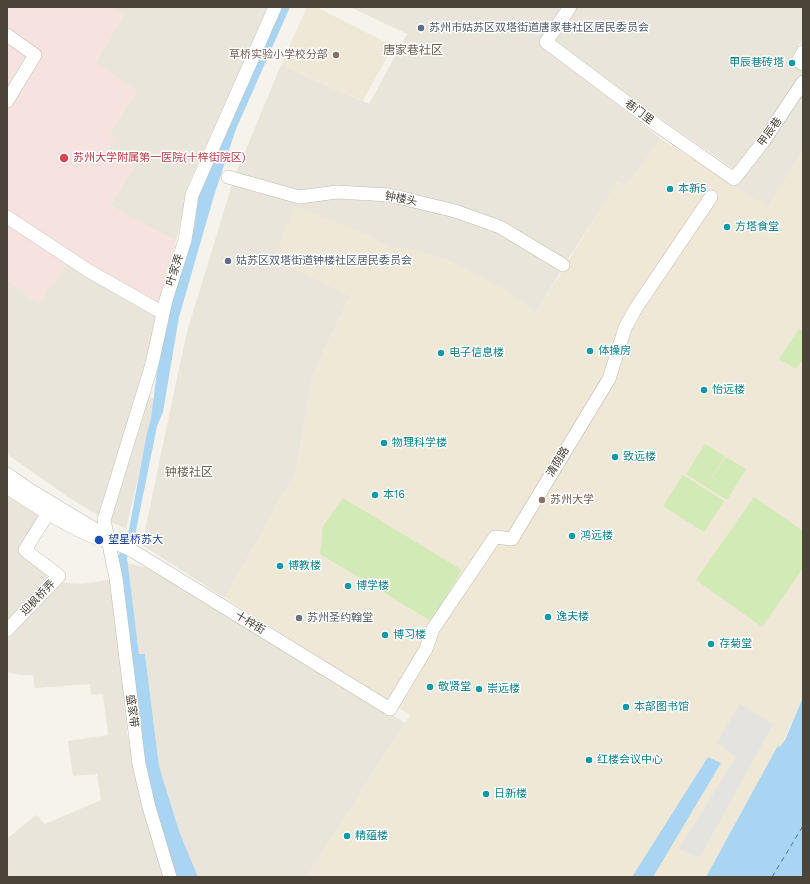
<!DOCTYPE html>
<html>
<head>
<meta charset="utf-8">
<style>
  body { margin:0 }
  #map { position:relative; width:810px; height:884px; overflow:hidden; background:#f6f3ec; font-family:"Work Sans",sans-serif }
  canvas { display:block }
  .frame { position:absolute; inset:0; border:8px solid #4b4439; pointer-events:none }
</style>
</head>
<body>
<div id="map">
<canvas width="810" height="884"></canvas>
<div class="frame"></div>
</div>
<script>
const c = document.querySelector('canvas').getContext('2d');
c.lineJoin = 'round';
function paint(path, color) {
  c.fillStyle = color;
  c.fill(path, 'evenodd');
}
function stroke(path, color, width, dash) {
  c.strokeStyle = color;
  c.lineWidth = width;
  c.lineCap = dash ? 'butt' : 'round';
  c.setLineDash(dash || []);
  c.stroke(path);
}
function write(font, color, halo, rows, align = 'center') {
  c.font = font + ' "Work Sans","Noto Sans SC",sans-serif';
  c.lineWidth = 3;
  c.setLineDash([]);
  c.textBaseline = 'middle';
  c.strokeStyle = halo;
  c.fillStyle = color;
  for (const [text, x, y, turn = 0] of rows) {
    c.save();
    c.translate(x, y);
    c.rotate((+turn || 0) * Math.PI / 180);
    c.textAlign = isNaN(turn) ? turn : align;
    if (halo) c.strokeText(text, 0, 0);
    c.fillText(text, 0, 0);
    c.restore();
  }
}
const residential = new Path2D(`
  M112,7H269L189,183L176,241L110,206L134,166L109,149V133L95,63L123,16Z
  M350,7H803V39L792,56L803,62V151L767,208L734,186L741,174L628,96L564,62L661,139L626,187L618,182L566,262L536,313L509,293L448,261L411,249L391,248L365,234L274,258L350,296L313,374L296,472L225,598L142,545L174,392L187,332L234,178L281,65L369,104L407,34Z
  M71,258L159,310L139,392L156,400L126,529L99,516L65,495L7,454V280L38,304Z
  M7,496L44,519L27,547L54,564L46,584L7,630Z
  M127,563L172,574L405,723L307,877H198L179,831L159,766L145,654H139Z
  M114,579L117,597L127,733L170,877H7V839L36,815L45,824L101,800L97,774L73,776L68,741L108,735L103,694L91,695L90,684L35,688L33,675H20L7,672V639L56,582L82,584Z`);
const education = new Path2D(`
  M307,7H316L393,46L363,101L281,65Z
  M661,139L767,207L803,151V697L784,739L785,740L780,747L778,746L776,749L706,877H307L410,715L225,598L296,472L313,374L350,296L274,258L295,206L365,234L391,248L411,249L448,261L509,293L536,313L617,182L626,187Z`);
const medical = new Path2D(`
  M7,7H112L123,16L96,63L138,91L110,133L117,138L109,149L134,166L110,206L176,241L159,310L71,258L38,304L7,280Z`);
const green = new Path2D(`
  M799,329L803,331V359L796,369L779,359Z
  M705,444L725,456L706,487L686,474Z
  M726,457L746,469L727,500L706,487Z
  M683,475L724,501L704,532L663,506Z
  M754,497L803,531V568L762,627L696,580Z
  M343,498L462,570L431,621L320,554L323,526Z`);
const parking = new Path2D(`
  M740,704L773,724L701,855L697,857L679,849L736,757L717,742Z`);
const water = new Path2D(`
  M277,7H290L236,129L213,199L179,317L163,412L157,426L135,535L127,558L139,654H145L159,766L179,831L198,877H171L147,781L115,562L127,540L147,433L151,419L162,332L195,224L198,195Z
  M803,697V877H706L776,749L778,746L780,747L785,740Z
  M708,757L721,763L653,877H632Z`);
const ferry = new Path2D(`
  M772,877L803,826`);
const minor = new Path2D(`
  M570,7L546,42L658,126L734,179L763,142L803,82
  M7,35L35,55L7,101
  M803,52L798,61L803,64
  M228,177L299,197L337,192L389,195L455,211L500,227L563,265
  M7,217L89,271L163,313
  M7,474L30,490L103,534
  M7,487C32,504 59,521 87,534C102,541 119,543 133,551L390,709L426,649L433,629L495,537L512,539L609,379L625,328L636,308L711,197
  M7,630L59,576L25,550L48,513
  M170,877L149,807L139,764L116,578L104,520L152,364L166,300L185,240L192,195L275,7`);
const markers = [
  [421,28,4,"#5c6f8a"],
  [336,55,4,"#8d6e63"],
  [792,63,4,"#0f9aa8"],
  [64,158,5,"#e0444e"],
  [670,189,4,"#0f9aa8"],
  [727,227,4,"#0f9aa8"],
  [228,261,4,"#5c6f8a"],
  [590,351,4,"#0f9aa8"],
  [441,353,4,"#0f9aa8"],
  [704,390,4,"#0f9aa8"],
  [384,443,4,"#0f9aa8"],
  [615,457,4,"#0f9aa8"],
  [375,495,4,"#0f9aa8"],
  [542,500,4,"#8d6e63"],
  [572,536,4,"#0f9aa8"],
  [99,540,5,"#1a4fb4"],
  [280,566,4,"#0f9aa8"],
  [348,586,4,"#0f9aa8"],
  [548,617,4,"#0f9aa8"],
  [299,618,4,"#6b7280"],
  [385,635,4,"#0f9aa8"],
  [711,644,4,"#0f9aa8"],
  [430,687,4,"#0f9aa8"],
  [479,689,4,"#0f9aa8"],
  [626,707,4,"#0f9aa8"],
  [589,760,4,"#0f9aa8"],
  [486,794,4,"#0f9aa8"],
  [347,836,4,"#0f9aa8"]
];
const serviceNames = [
  ["苏州市姑苏区双塔街道唐家巷社区居民委员会",429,28],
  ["姑苏区双塔街道钟楼社区居民委员会",236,261]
];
const educationNames = [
  ["草桥实验小学校分部",328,55],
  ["苏州大学",550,500,"left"]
];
const cultureNames = [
  ["甲辰巷砖塔",784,63,"right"],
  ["本新5",678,189],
  ["方塔食堂",735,227],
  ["体操房",598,351],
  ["电子信息楼",449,353],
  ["怡远楼",712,390],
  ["物理科学楼",392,443],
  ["致远楼",623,457],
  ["本16",383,495],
  ["鸿远楼",580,536],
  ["博教楼",288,566],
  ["博学楼",356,586],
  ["逸夫楼",556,617],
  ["博习楼",393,635],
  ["存菊堂",719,644],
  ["敬贤堂",438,687],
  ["崇远楼",487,689],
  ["本部图书馆",634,707],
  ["红楼会议中心",597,760],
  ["日新楼",494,794],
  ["精蕴楼",355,836]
];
const streetNames = [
  ["巷门里",639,112,37],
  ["甲辰巷",770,132,-54],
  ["钟楼头",401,199,11],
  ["叶家弄",175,270,-72],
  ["清荫路",558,462,-59],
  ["迎枫桥弄",38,598,-46],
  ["十梓街",250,623,31],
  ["盛家带",132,711,82]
];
const healthNames = [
  ["苏州大学附属第一医院(十梓街院区)",73,158]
];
const transitNames = [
  ["望星桥苏大",108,540]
];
const worshipNames = [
  ["苏州圣约翰堂",307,618]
];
const neighbourhoodNames = [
  ["唐家巷社区",413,50],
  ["钟楼社区",189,472]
];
paint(residential, '#eae5da');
paint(education, '#efe8d6');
paint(medical, '#f6e3e0');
paint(green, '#d2eab5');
paint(parking, '#e5e3e0');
paint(water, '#a9d4f2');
stroke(ferry, '#2e7ab2', 1, [5, 4]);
stroke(minor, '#c2bbae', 14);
stroke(minor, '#fff', 13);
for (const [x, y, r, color] of markers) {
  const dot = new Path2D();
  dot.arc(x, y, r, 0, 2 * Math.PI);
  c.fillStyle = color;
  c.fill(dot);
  stroke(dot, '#fff', 1.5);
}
write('11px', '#4e5e75', '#fff', serviceNames, 'left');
write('11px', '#785e54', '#fff', educationNames, 'right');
write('11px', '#0d838f', '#fff', cultureNames, 'left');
write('11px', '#4b4439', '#fff', streetNames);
write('11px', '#be3a42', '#fff', healthNames, 'left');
write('11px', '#164399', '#fff', transitNames, 'left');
write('11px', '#5b616d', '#fff', worshipNames, 'left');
write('12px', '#6e6250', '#fff', neighbourhoodNames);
</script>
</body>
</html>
